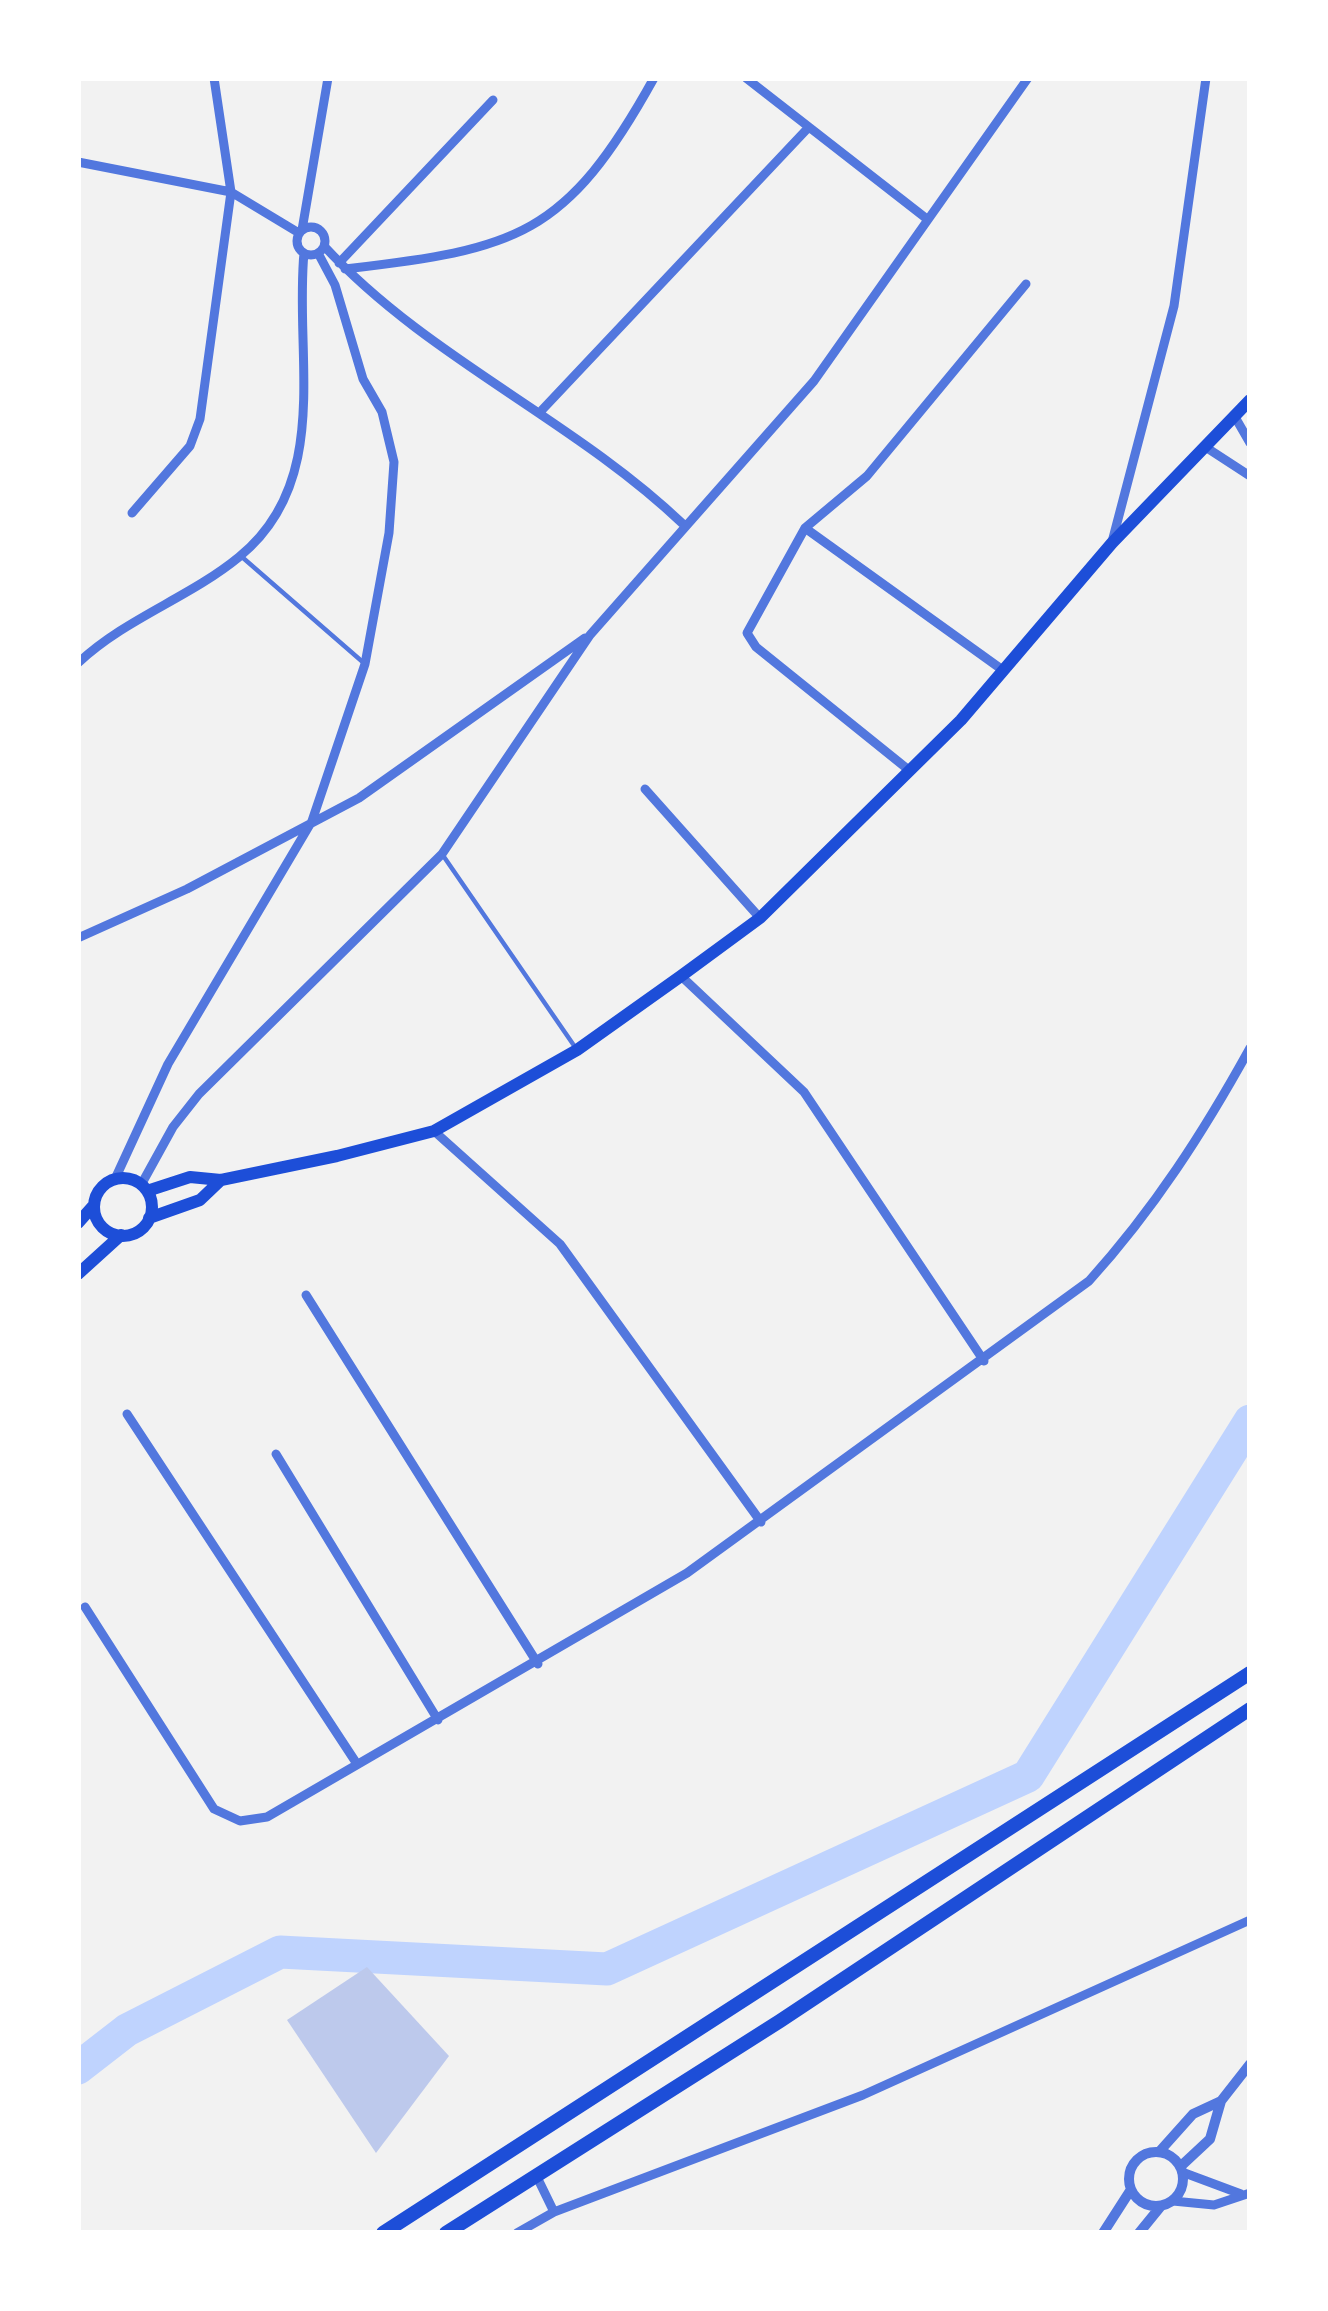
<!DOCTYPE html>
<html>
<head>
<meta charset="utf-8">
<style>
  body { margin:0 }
  #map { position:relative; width:1328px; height:2311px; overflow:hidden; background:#f2f2f2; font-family:"Nunito Sans",sans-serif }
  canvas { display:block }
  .frame { position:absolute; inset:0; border:81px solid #fff; pointer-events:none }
</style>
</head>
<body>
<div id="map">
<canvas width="1328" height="2311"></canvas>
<div class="frame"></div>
</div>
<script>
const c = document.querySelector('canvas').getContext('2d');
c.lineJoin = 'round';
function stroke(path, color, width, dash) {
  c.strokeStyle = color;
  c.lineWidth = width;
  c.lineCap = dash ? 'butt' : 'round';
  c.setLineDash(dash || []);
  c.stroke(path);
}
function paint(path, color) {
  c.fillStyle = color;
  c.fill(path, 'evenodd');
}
const river = new Path2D(`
  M78,2068L127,2030L280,1952L607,1969L1028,1776L1250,1421`);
const building = new Path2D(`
  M367,1967L449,2056L376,2153L287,2020Z`);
const service = new Path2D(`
  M242,557L365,664
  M442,854L575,1047`);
const minor = new Path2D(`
  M746,78L927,219
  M78,162L231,192L299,233
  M297 241a14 14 0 1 1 28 0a14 14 0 1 1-28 0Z
  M302,230L328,78
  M324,246C427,358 573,419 683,524
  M339,263L493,100
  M345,269C517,249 566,237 654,78
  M542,410L808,128
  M1235,417L1250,443
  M1207,448L1250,476
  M132,513L190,446L200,419L231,192L214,78
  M805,528L1004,671
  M1112,542L1174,306L1206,78
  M78,663C126,618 189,598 239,557C333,481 294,356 304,253
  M910,771L756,647L747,633L805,528L867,476L1026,284
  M645,789L760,918
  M78,938L187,889L359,798L585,638
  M681,976L804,1092L984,1361
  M434,1131L560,1244L761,1522
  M115,1179L168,1064L312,821L365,664L389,533L394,462L382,412L363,379L335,285L318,253
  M141,1185L173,1127L199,1094L442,854L590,635L814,381L1028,78
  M306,1295L538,1664
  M127,1414L357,1764
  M276,1454L438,1720
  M85,1607L214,1809L240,1821L267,1817L687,1573L1089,1281C1154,1209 1203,1133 1250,1048
  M1182,2172L1241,2194
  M536,2175L554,2212
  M1173,2201L1214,2205L1250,2193
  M517,2233L554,2212L863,2095L1250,1920`);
const tertiary = new Path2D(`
  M1129 2179a27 27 0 1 1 54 0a27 27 0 1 1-54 0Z
  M1159,2152L1193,2114L1221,2101
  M1180,2167L1210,2139L1221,2101L1250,2064
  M1103,2233L1130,2191
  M1139,2233L1161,2206`);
const secondary = new Path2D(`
  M94 1207a29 29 0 1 1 58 0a29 29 0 1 1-58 0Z
  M147,1191L190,1177L221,1180L337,1156L434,1131L577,1050L681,976L760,918L961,720L1112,543L1250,400
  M149,1218L200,1200L221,1180
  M78,1223L94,1205
  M78,1274L121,1235`);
const primary = new Path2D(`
  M383,2233L1250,1673
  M446,2233L780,2021L1250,1709`);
stroke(river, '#bfd3fe', 33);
paint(building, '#bdc9ec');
stroke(service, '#5277de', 4.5);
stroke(minor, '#5277de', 9);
stroke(tertiary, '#5277de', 10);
stroke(secondary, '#1d4ed8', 12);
stroke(primary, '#1d4ed8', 14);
</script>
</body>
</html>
